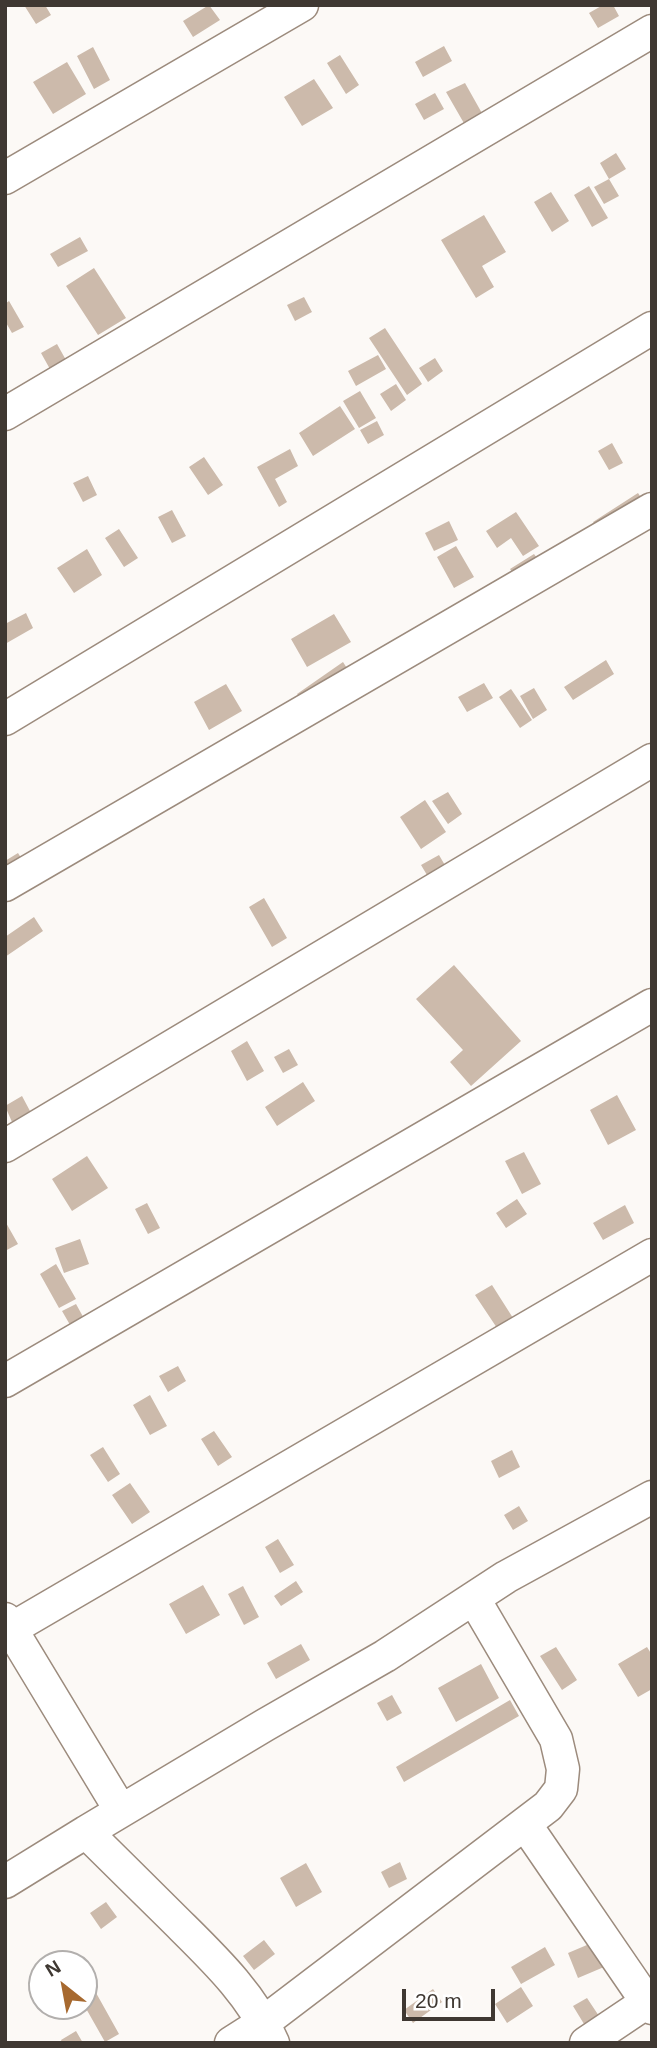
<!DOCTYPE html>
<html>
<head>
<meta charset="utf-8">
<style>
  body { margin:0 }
  #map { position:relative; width:657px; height:2048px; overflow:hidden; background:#fcf9f6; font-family:Arial,sans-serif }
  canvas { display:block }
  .frame { position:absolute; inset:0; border:7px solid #3f3832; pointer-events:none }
  .north { position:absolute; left:28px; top:1950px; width:70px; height:70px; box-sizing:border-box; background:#fff; border:2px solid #b2afad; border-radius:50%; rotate:329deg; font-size:19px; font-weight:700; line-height:28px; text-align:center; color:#3f3832 }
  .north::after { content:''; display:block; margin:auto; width:24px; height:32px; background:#a7692f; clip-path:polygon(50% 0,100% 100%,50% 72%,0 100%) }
  .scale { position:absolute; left:402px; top:1989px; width:93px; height:32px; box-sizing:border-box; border:4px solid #3f3832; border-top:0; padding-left:9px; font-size:21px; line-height:24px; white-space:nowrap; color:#3f3832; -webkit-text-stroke:5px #fff; paint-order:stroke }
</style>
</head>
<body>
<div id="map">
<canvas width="657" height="2048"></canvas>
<div class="frame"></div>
<div class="north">N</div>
<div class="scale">20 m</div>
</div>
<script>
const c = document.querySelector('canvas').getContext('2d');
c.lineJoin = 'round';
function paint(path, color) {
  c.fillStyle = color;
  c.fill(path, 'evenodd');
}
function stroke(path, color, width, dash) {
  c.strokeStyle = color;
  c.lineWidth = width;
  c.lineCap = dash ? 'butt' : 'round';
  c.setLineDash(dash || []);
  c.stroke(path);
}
const building = new Path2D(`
  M24,5H45L51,15L36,24Z
  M209,5L220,20L193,37L183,21Z
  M603,5H613L619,16L598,28L589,13Z
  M444,46L452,61L423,77L415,62Z
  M93,47L110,80L94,89L77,56Z
  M340,55L359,85L346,94L327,63Z
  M67,62L86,94L53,114L33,82Z
  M314,79L333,108L302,126L284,97Z
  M465,83L483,115L465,125L446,92Z
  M435,93L444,109L424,120L415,104Z
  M616,153L626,169L609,179L600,163Z
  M609,179L619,196L604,204L594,187Z
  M589,186L608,218L592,227L574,195Z
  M551,192L569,221L552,232L534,202Z
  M484,215L506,252L482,266L494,287L476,298L441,240Z
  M80,237L88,251L58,267L50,254Z
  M94,268L126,318L98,335L66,286Z
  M304,297L312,312L295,321L287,305Z
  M9,301L24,327L12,333L5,321V304Z
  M385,328L422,384L407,395L369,338Z
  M57,344L76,378L60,387L41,353Z
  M378,355L386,369L356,386L348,371Z
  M435,358L443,371L428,382L419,368Z
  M396,384L406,400L391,411L380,394Z
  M360,391L376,418L359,428L343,401Z
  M340,406L355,429L313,456L299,433Z
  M377,421L384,435L368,444L360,430Z
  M612,443L623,463L609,470L598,451Z
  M290,449L298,466L275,479L287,502L279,507L257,467Z
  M204,457L223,485L208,495L189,467Z
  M88,476L97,495L83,502L73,483Z
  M638,493L646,505L601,534L593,522Z
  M172,510L186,536L172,543L158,517Z
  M516,512L539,546L523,556L511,538L497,548L486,531Z
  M449,521L458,540L434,551L425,533Z
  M119,529L138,558L124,567L105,538Z
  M456,546L474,577L454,588L437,557Z
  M87,549L102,575L74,593L57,568Z
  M534,554L543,566L519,582L510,569Z
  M26,613L33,628L5,644V624Z
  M334,614L351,642L307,667L291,639Z
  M606,660L614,674L573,700L564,687Z
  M343,662L352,676L306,707L297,694Z
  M484,683L493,698L467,712L458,697Z
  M226,684L242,711L209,730L194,702Z
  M534,688L547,710L533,719L520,696Z
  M511,689L532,720L520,728L499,697Z
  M448,792L462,814L448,824L432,801Z
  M425,800L446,832L421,849L400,817Z
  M18,853L28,869L5,883V861Z
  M439,855L456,884L439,895L421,865Z
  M264,898L287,938L272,947L249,907Z
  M34,917L43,931L5,957V937Z
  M454,965L521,1041L471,1086L450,1062L463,1050L416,999Z
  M247,1041L264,1071L247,1081L231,1051Z
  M289,1049L298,1065L283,1073L274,1057Z
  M303,1082L315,1101L277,1126L265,1107Z
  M617,1095L636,1130L608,1145L590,1110Z
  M22,1096L30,1111L12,1122L5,1106Z
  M524,1152L541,1184L522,1194L505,1161Z
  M87,1156L108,1188L72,1211L52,1179Z
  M517,1199L527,1214L506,1228L496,1213Z
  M147,1203L160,1228L148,1234L135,1209Z
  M625,1205L634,1223L603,1240L593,1223Z
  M5,1221L18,1244L5,1251Z
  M80,1239L89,1264L64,1273L55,1248Z
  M56,1264L76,1299L59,1308L40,1274Z
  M492,1285L513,1318L497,1328L475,1295Z
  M76,1304L86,1322L73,1330L62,1311Z
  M178,1366L186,1381L168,1392L159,1376Z
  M150,1395L167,1426L150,1435L133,1405Z
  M214,1431L232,1457L218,1466L201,1439Z
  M103,1447L120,1474L108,1482L90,1455Z
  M512,1450L520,1467L499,1478L491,1461Z
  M130,1483L150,1512L132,1524L112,1495Z
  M519,1506L528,1521L513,1530L504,1515Z
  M278,1539L294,1565L280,1573L265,1547Z
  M296,1581L303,1592L281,1606L274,1596Z
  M203,1585L220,1615L186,1634L169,1604Z
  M243,1586L259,1617L244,1625L228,1594Z
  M301,1644L310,1660L276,1679L267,1663Z
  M556,1647L577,1680L562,1690L540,1656Z
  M647,1647L652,1655V1689L638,1697L618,1664Z
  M481,1664L499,1698L456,1722L438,1688Z
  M392,1695L402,1713L387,1721L377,1703Z
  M510,1700L519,1716L404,1782L396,1767Z
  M400,1862L407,1879L389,1888L381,1872Z
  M306,1863L322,1892L296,1907L280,1878Z
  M106,1902L117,1917L101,1929L90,1913Z
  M264,1940L275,1954L254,1970L243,1956Z
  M594,1942L604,1967L578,1978L568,1953Z
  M545,1947L555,1965L521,1984L511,1967Z
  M42,1985V2006L32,1991Z
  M521,1987L533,2006L507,2023L495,2004Z
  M433,1989L442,2002L413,2023L404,2010Z
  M95,1991L119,2034L105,2042L84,2005V1997Z
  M587,1998L599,2016L584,2024L573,2006Z
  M42,2006H62L48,2015Z
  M76,2031L83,2043H62L61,2040Z`);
const minor = new Path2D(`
  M5,178L302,5
  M5,414L652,31
  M5,719L652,328
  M5,885L652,509
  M5,1146L652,760
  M5,1381L652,1005
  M5,1619L121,1811
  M11,1629L652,1255
  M525,1824L647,2002
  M5,1882L86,1832
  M231,2043L264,2022L548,1806L561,1789L563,1769L556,1739L474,1599
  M273,2043C252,1993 209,1954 171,1916C143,1888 114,1860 86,1832L265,1725L385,1656L506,1577L652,1497
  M586,2043L647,2002L652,2008`);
paint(building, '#ccbaab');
stroke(minor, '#9c8b7d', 35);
stroke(minor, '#fff', 32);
</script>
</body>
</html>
